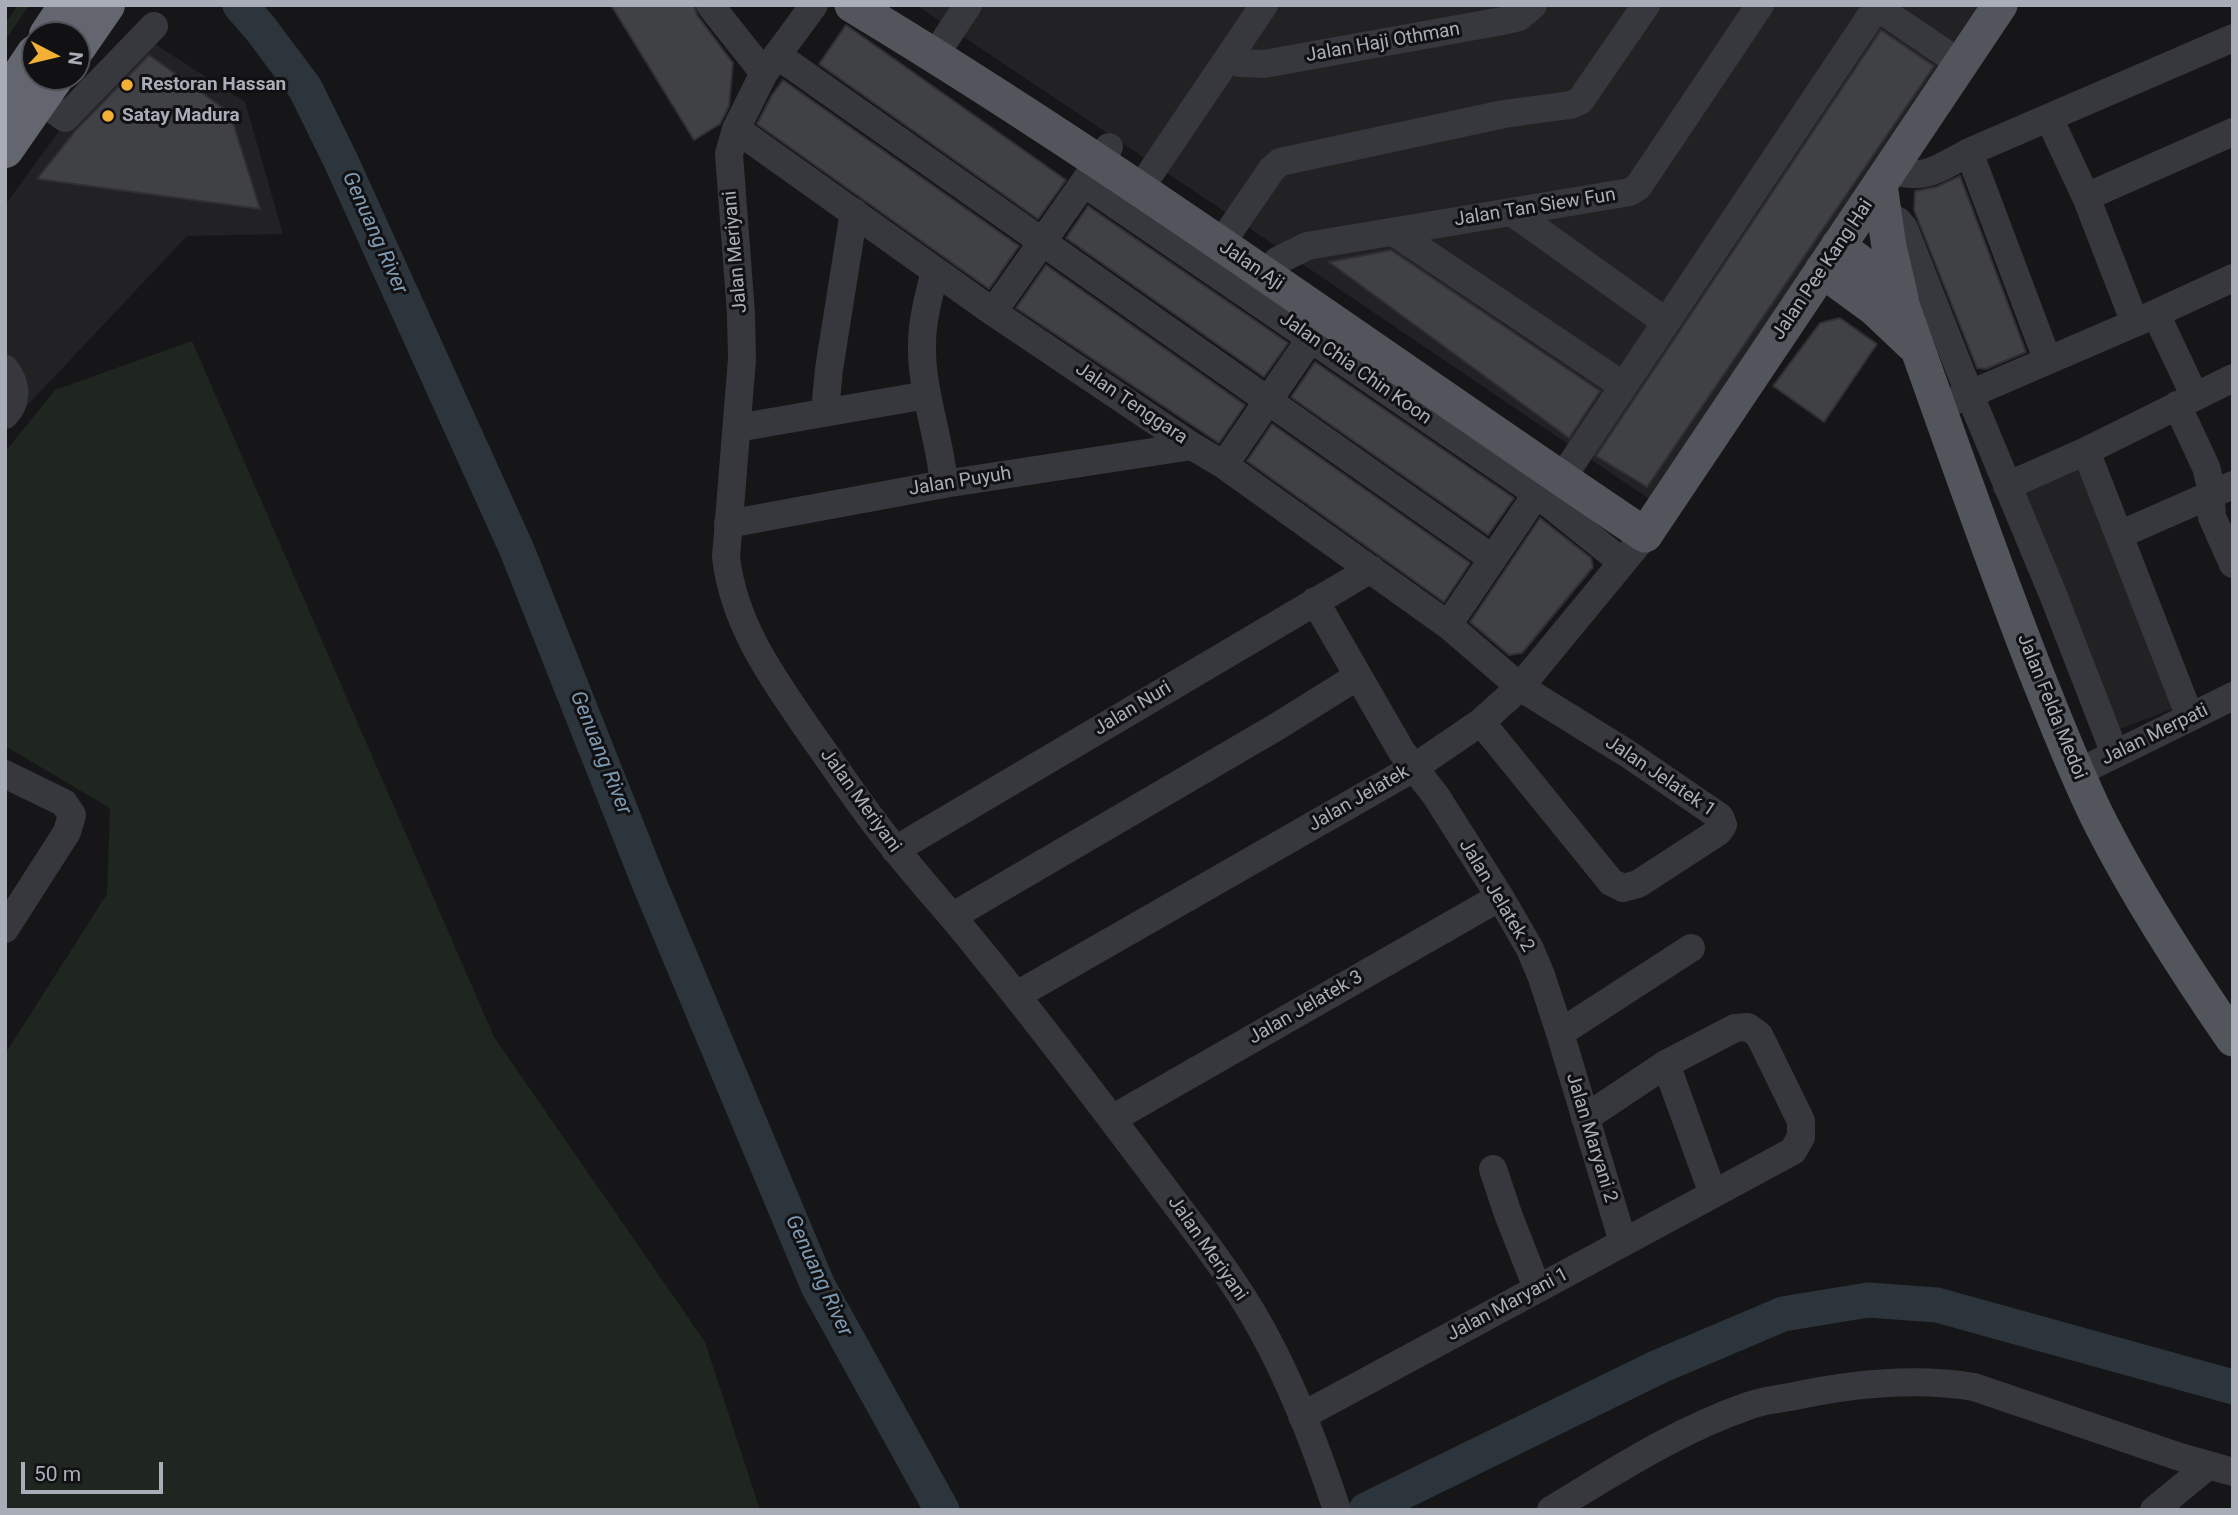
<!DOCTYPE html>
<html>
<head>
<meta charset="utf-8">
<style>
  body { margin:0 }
  #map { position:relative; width:2238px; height:1515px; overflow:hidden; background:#161618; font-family:Roboto,sans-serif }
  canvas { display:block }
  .frame { position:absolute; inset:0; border:7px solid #a8adb8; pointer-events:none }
  .north { position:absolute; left:21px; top:21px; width:70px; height:70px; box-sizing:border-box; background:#111113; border:2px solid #4d4f55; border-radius:50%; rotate:97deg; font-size:19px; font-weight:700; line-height:28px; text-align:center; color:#a8adb8 }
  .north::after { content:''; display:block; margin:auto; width:24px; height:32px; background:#f2b134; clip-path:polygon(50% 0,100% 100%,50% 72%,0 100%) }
  .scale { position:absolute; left:21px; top:1462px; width:142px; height:32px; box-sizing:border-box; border:4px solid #a8adb8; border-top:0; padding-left:9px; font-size:21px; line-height:24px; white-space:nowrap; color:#a8adb8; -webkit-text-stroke:5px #111113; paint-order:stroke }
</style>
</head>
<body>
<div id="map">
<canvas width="2238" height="1515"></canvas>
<div class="frame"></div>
<div class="north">N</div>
<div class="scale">50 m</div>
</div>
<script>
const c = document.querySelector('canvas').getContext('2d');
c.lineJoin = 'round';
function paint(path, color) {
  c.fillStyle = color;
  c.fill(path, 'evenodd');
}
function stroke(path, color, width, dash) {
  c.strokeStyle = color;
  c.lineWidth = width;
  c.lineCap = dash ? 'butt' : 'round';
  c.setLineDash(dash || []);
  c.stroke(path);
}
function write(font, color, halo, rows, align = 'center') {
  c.font = font + ' Roboto,sans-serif';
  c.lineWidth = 6;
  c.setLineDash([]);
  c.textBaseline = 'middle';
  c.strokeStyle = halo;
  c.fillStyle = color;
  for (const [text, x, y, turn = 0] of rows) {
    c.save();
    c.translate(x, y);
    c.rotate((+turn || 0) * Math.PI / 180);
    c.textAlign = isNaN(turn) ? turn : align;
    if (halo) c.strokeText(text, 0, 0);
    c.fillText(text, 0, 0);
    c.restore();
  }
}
const built = new Path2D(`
  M916,5H1984L1652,501L1258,234Z
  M133,30L245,102L283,234L187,236L5,429V205Z
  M2083,466L2175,708L2115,731L2023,489Z`);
const green = new Path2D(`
  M18,5H29L5,41V24Z
  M192,341L494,1037L705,1342L760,1510H5V1054L107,894L110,808L5,746V452L55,390Z`);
const river = new Path2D(`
  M240,5L260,28L305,88L340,159L517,550L650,885L818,1286L942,1510
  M1366,1510L1658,1367L1783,1314L1868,1300L1937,1305L2233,1387`);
const building = new Path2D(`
  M611,5H694L697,15L733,63L729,106L720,124L694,140Z
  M846,25L1066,180L1038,219L819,64Z
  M1881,30L1934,66L1647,487L1596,456Z
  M149,55L230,113L260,209L37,179L76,130Z
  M783,80L1019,246L989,289L757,124L772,95Z
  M1960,176L2026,352L1986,369L1977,368L1914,210L1915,191L1936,187Z
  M1088,206L1288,343L1264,377L1066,238Z
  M1391,250L1600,391L1569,438L1329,262Z
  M1046,265L1245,405L1219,443L1016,308Z
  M1840,318L1877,344L1824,422L1773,386L1820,323Z
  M1315,362L1514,498L1488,535L1291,397Z
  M1272,424L1470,563L1444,602L1247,461Z
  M1540,518L1591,558L1593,567L1522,653L1509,655L1470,622Z`);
const minor = new Path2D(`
  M710,5L764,73
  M814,5L764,73L736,129L729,154L741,314L742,359L726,557C734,626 774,680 812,735C840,774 866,815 897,851C923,884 952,915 978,948C1039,1022 1096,1098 1154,1175C1191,1225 1232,1275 1262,1330C1293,1386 1317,1449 1337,1510
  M1874,5L1961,64
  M777,55L1493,559
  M935,55L968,5
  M1229,58L1240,63L1264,64L1508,20L1519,17L1533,5
  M40,99L65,118L154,26
  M2049,118L2086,197L2135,323
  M736,129L993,312L1192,446L1224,465L1448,625L1520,687L1628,754L1720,817L1723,825L1718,832L1638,884L1623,888L1611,882L1481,722
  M1969,152L2047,359
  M1891,169C1923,183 1941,167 1969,152L2233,38
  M1084,183L1536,493L1622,562
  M1139,190L1264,5
  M2086,197L2233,132
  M1512,212L1666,322
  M1883,214L1898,221L1904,228L1969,393L2052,592L2115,754
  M1394,232L1622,385
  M1220,245L1272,169L1280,162L1504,114L1570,105L1580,101L1646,5
  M935,271C929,295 922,320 922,345C921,392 940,437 944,484
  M1266,276L1277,261L1307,246L1630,192L1638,187L1760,5
  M993,312L1109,147
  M2156,314L2195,397
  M5,369C17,384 18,401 5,415
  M1954,401L2135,323L2233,278
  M2177,405L2206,467L2210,483L2212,517L2233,564
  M825,411L829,369L854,212
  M737,428L927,395
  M2086,451L2190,717
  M1572,463L1878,5
  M1224,465L1311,338
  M2007,486L2086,451L2233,378
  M728,524L944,484L1192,446
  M2119,535L2233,485
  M1315,601L1402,752L1436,796L1500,897L1530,949L1541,975L1560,1033L1623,1242
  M1448,625L1546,480
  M2077,773L2233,696
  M5,774L64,803L72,815L67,832L5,929
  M895,850L1371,569
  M953,916L1278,726L1358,676
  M1017,995L1415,767L1481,722L1520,687L1645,535
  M1560,1033L1691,948
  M1666,1064L1713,1194
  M1112,1119L1500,897
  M1493,1169L1508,1214L1537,1288
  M1302,1416L1793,1151L1801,1137V1121L1759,1035L1748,1027L1735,1028L1666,1064L1585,1118
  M1551,1510C1614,1472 1678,1430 1748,1406C1761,1401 1776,1399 1790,1397C1850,1384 1914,1377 1974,1387L2180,1457L2233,1472
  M2154,1510L2209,1465`);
const major = new Path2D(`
  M852,5C1124,169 1381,358 1645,535L2000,5
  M1880,185L1889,247L1901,298
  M1838,246C1863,264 1885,280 1902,305C1947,430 1990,556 2039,680C2059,729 2078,779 2102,826C2140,900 2186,971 2233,1039
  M1822,270L1874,308L1912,344`);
const highway = new Path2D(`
  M48,35L68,5
  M77,47L106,5
  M5,99L35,54
  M5,149L55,77`);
const markers = [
  [127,85,7,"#f2b134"],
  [108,116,7,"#f2b134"]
];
const streetNames = [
  ["Jalan Haji Othman",1383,43,-10],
  ["Jalan Tan Siew Fun",1535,208,-9],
  ["Jalan Meriyani",736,252,-95],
  ["Jalan Aji",1251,266,34],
  ["Jalan Pee Kang Hai",1823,270,-56],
  ["Jalan Chia Chin Koon",1355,369,35],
  ["Jalan Tenggara",1131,404,34],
  ["Jalan Puyuh",960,482,-9],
  ["Jalan Felda Medoi",2051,707,68],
  ["Jalan Nuri",1133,709,-31],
  ["Jalan Merpati",2155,735,-26],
  ["Jalan Jelatek 1",1660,777,34],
  ["Jalan Jelatek",1359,799,-30],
  ["Jalan Meriyani",860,801,54],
  ["Jalan Jelatek 2",1496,896,59],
  ["Jalan Jelatek 3",1306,1008,-30],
  ["Jalan Maryani 2",1591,1138,73],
  ["Jalan Meriyani",1207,1249,55],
  ["Jalan Maryani 1",1508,1305,-28]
];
const poiNames = [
  ["Restoran Hassan",141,85],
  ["Satay Madura",122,116]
];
const waterNames = [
  ["Genuang River",374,233,66],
  ["Genuang River",600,753,68],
  ["Genuang River",818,1276,65]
];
paint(built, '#222225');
paint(green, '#1e261f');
stroke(river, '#2c353c', 35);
paint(building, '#404145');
stroke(building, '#303034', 2);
stroke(minor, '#37383d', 28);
stroke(major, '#53555c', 35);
stroke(highway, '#63666e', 38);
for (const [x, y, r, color] of markers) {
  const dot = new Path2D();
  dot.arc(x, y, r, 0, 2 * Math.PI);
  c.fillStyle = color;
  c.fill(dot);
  stroke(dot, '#111113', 2.5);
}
write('19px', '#a8adb8', '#111113', streetNames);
write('bold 19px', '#a8adb8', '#111113', poiNames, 'left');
write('italic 21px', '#7f9bb3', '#111113', waterNames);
</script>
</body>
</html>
